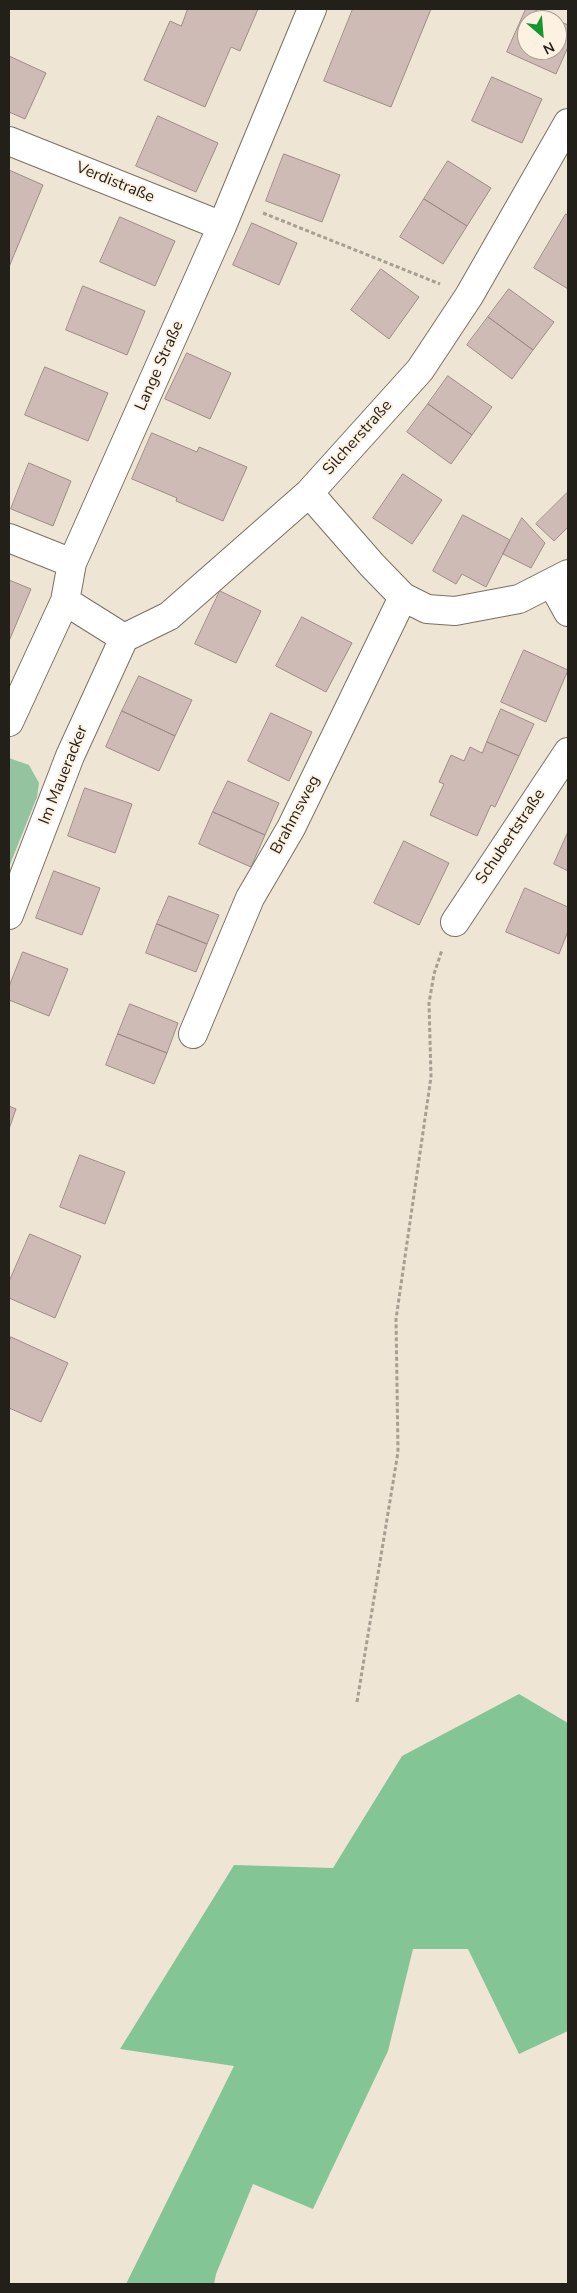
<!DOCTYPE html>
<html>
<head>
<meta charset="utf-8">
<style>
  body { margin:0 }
  #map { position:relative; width:577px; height:2293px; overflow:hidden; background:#efe5d5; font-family:"Nunito Sans",sans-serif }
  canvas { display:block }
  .frame { position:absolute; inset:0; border:10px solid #231f19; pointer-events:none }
  .north { position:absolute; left:517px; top:10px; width:50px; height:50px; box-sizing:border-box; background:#fdf2e2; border:1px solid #a69e92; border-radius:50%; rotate:153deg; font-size:14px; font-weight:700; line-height:20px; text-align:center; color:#231f19 }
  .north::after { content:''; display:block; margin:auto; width:18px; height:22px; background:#14982d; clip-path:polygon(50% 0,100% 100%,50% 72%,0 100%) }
</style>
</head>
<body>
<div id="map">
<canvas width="577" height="2293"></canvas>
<div class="frame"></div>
<div class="north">N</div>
</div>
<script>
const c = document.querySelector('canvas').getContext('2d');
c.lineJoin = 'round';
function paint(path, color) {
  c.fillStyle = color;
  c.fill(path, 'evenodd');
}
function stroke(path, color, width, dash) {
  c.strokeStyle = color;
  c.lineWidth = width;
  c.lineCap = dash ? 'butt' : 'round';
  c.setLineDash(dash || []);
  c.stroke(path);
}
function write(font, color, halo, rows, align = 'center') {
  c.font = font + ' "Nunito Sans",sans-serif';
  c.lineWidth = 4;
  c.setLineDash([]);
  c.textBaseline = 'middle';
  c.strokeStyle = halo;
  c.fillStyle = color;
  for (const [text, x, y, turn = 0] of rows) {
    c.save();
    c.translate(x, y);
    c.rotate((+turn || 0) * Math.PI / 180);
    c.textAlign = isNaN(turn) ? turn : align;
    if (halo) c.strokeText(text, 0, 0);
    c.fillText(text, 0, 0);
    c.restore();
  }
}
const green = new Path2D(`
  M9,758L29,765L39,783L37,797L9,867Z`);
const forest = new Path2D(`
  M519,1694L568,1723V2031L519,2054L468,1949H413L388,2051L313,2209L253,2184L216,2274L214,2284H126L234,2066L120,2049L234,1865L333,1868L402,1756Z`);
const building = new Path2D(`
  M188,9H258L240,51L231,47L205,107L144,80L170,21L181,26Z
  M353,9H431L391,107L324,81Z
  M526,9H533L568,25V47L556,74L507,52ZM527,20H557V50H527Z
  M9,56L46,73L25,119L9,112Z
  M492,77L542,99L522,143L472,121Z
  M158,116L218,143L196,192L136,166Z
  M284,154L340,175L322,222L266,201Z
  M448,161L491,188L467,226L424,199Z
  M9,170L43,185L9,267Z
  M424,199L467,226L443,264L400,237Z
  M566,214L568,216V289L534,268Z
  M120,217L175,241L155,286L100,262Z
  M252,223L297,243L279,285L233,265Z
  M381,269L419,297L389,339L351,310Z
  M83,286L145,311L127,355L66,330Z
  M509,289L554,322L533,350L488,317Z
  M488,317L533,350L512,379L467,345Z
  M187,353L231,373L210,419L165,399Z
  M45,367L108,393L88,441L25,415Z
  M448,376L492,407L472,435L428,404Z
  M428,404L472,435L451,464L407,432Z
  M152,433L197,452L199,447L247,467L223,521L176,501L177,498L132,479Z
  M29,463L71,481L53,526L11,509Z
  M403,474L442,500L412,544L373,518Z
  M568,492V527L554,541L536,524Z
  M463,515L510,540L486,587L462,574L456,584L433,571Z
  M522,518L545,543L531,568L503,554Z
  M9,580L31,589L9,641Z
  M220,591L261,611L236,663L195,644Z
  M302,617L352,643L326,692L276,666Z
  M524,650L568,670L546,722L501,702Z
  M139,676L192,700L175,736L122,711Z
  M501,709L534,724L519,756L487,742Z
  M122,711L175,736L159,771L106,747Z
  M271,713L312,732L289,781L248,761Z
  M487,742L519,756L495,807L491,805L477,836L430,815L444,784L439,782L451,755L464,761L470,747L482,753Z
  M228,781L279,803L265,835L213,812Z
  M85,788L132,804L115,853L68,836Z
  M213,812L265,835L251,867L199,844Z
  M568,832V871L554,864Z
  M404,841L449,863L419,925L374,903Z
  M54,871L100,888L82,935L36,918Z
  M525,888L568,907V931L559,954L506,932Z
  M169,896L219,915L207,944L157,924Z
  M157,924L207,944L196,972L146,953Z
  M23,952L68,969L49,1016L9,1000V987Z
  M130,1004L178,1023L167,1053L118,1034Z
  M118,1034L167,1053L154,1084L106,1065Z
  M9,1106L16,1109L9,1129Z
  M80,1155L125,1172L105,1224L60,1207Z
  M30,1234L81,1256L55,1318L9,1298V1282Z
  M11,1337L68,1363L41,1422L9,1408V1343Z`);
const path = new Path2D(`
  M263,213L440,284
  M357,1702L398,1452L396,1319L431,1077L429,1003L434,974L442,950`);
const minor = new Path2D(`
  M9,141L222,226
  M309,493L372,565L403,597L427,609L455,611L519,599L568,574
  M9,538L72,563
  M552,583L568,612
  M65,601L124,638L169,616L309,493L420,370L469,296L568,123
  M9,722L65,601L72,563L222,226L312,9
  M9,915L70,756L124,638
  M455,922L568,752
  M193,1034L250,898L291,828L403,597`);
const streetNames = [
  ["Verdistraße",115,183,22],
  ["Lange Straße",160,366,-66],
  ["Silcherstraße",358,438,-48],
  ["Im Maueracker",64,775,-68],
  ["Brahmsweg",296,815,-62],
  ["Schubertstraße",511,837,-56]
];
paint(green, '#94c3a0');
paint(forest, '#84c595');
paint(building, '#cfbbb6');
stroke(building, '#9e8b87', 1);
stroke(minor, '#7a7163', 30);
stroke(path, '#a69f92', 3, [4, 2.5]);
stroke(minor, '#fff', 28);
write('16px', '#231f19', '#fdf2e2', streetNames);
</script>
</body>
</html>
